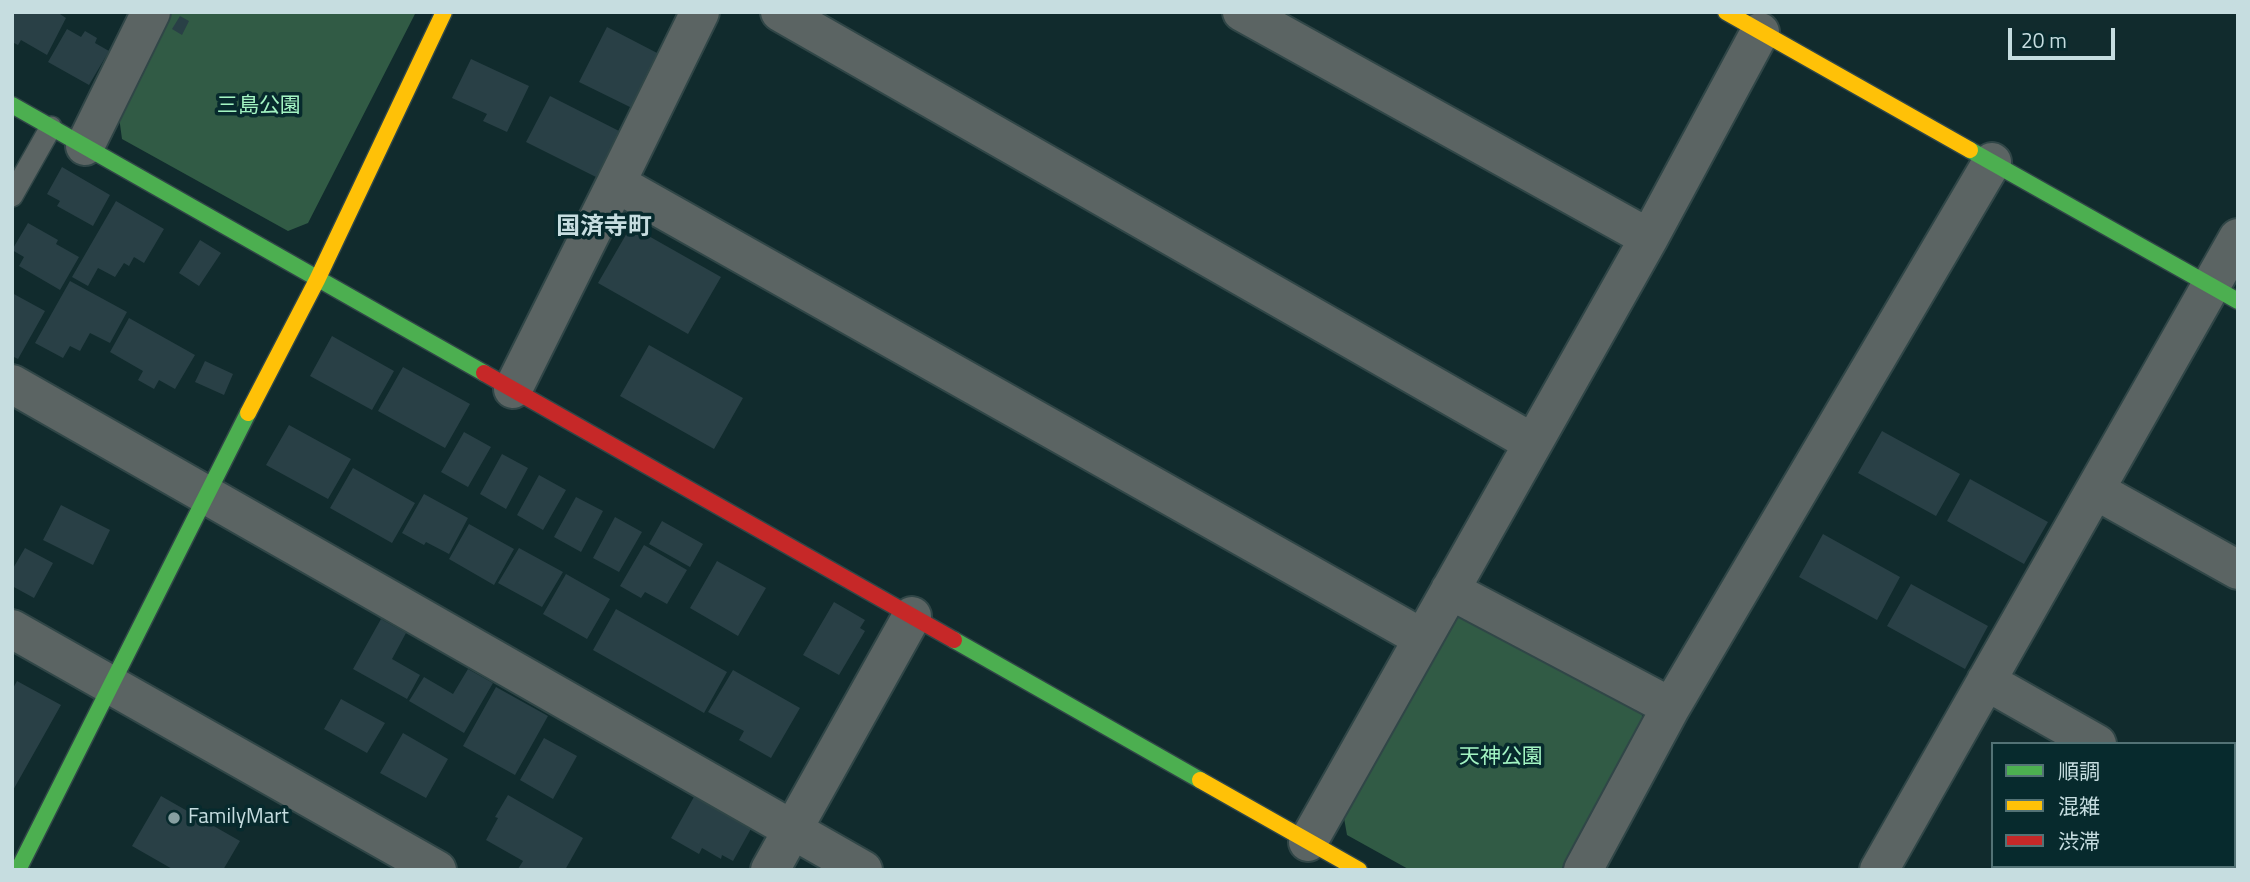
<!DOCTYPE html>
<html>
<head>
<meta charset="utf-8">
<style>
  body { margin:0 }
  #map { position:relative; width:2250px; height:882px; overflow:hidden; background:#112b2d; font-family:"Titillium Web","Noto Sans JP",sans-serif }
  canvas { display:block }
  .frame { position:absolute; inset:0; border:14px solid #c6dde0; pointer-events:none }
  .legend { position:absolute; left:1991px; top:742px; width:245px; height:126px; box-sizing:border-box; background:#072a2d; border:2px solid #537275; margin:0; padding:9px 12px; list-style:none; font-size:21px; color:#c6dde0 }
  .legend li { display:flex; align-items:center; gap:14px; height:35px }
  .legend b { width:35px; border:2px solid #537275 }
  .scale { position:absolute; left:2008px; top:28px; width:107px; height:32px; box-sizing:border-box; border:4px solid #c6dde0; border-top:0; padding-left:9px; font-size:21px; line-height:24px; white-space:nowrap; color:#c6dde0; -webkit-text-stroke:5px #072a2d; paint-order:stroke }
</style>
</head>
<body>
<div id="map">
<canvas width="2250" height="882"></canvas>
<div class="frame"></div>
<ul class="legend">
<li><b style="height:9px;background:#4caf50"></b>順調</li>
<li><b style="height:9px;background:#ffc107"></b>混雑</li>
<li><b style="height:9px;background:#c62828"></b>渋滞</li>
</ul>
<div class="scale">20 m</div>
</div>
<script>
const c = document.querySelector('canvas').getContext('2d');
c.lineJoin = 'round';
function paint(path, color) {
  c.fillStyle = color;
  c.fill(path, 'evenodd');
}
function stroke(path, color, width, dash) {
  c.strokeStyle = color;
  c.lineWidth = width;
  c.lineCap = dash ? 'butt' : 'round';
  c.setLineDash(dash || []);
  c.stroke(path);
}
function write(font, color, halo, rows, align = 'center') {
  c.font = font + ' "Titillium Web","Noto Sans JP",sans-serif';
  c.lineWidth = 7;
  c.setLineDash([]);
  c.textBaseline = 'middle';
  c.strokeStyle = halo;
  c.fillStyle = color;
  for (const [text, x, y, turn = 0] of rows) {
    c.save();
    c.translate(x, y);
    c.rotate((+turn || 0) * Math.PI / 180);
    c.textAlign = isNaN(turn) ? turn : align;
    if (halo) c.strokeText(text, 0, 0);
    c.fillText(text, 0, 0);
    c.restore();
  }
}
const green = new Path2D(`
  M171,12H416L308,223L288,231L122,139L119,117Z
  M1474,614L1639,707L1644,721L1561,870H1410L1347,835L1344,818L1458,617Z`);
const building = new Path2D(`
  M12,12H57L66,18L47,55L21,40L18,45L12,42Z
  M180,16L189,21L182,35L172,29Z
  M607,27L661,55L634,109L579,82Z
  M67,29L81,37L85,31L97,38L95,43L109,51L89,85L48,62Z
  M471,59L529,86L507,132L483,121L487,114L452,98Z
  M550,96L623,133L600,179L526,142Z
  M62,167L110,195L93,226L57,206L60,201L47,194Z
  M116,201L164,229L144,263L134,257L129,266L124,263L115,277L98,268L88,286L72,277Z
  M28,223L58,240L56,244L79,257L60,290L19,266L24,257L12,250Z
  M631,226L721,277L688,334L598,283Z
  M200,240L221,253L199,286L179,273Z
  M70,281L127,312L110,343L90,333L80,351L70,346L63,358L35,343Z
  M12,293L45,311L18,359L12,356Z
  M129,318L195,355L175,389L159,380L154,389L138,380L143,371L110,352Z
  M332,336L394,371L372,410L310,376Z
  M649,345L743,398L714,449L620,396Z
  M205,361L233,374L224,395L195,382Z
  M403,367L470,404L445,448L378,411Z
  M289,425L351,459L328,499L266,465Z
  M1882,431L1960,474L1936,516L1858,473Z
  M464,432L491,447L468,487L441,472Z
  M502,454L528,468L506,509L480,494Z
  M353,468L415,503L392,543L330,508Z
  M539,475L566,490L543,530L517,515Z
  M1970,479L2048,522L2024,564L1947,521Z
  M424,494L468,518L449,554L426,542L424,545L402,533Z
  M576,497L603,511L581,552L554,537Z
  M61,505L110,530L93,565L43,540Z
  M615,517L642,532L619,572L593,558Z
  M662,521L703,544L690,567L649,544Z
  M469,524L514,549L494,585L449,559Z
  M1823,534L1900,577L1877,620L1799,577Z
  M644,545L687,570L667,604L645,592L641,598L620,586Z
  M25,548L53,563L34,598L12,586V570Z
  M519,548L563,572L542,607L498,583Z
  M717,561L766,588L738,636L690,608Z
  M566,574L610,599L587,639L543,614Z
  M1911,584L1988,626L1965,669L1887,626Z
  M834,602L865,620L860,628L865,631L839,675L803,655Z
  M616,609L727,672L704,713L593,650Z
  M381,619L406,633L392,659L420,675L407,699L353,669Z
  M468,669L493,683L464,733L409,701L424,677L453,694Z
  M733,670L800,708L771,758L739,740L744,731L708,712Z
  M17,681L61,705L12,792V690Z
  M496,687L548,716L515,775L463,746Z
  M341,699L385,723L367,753L324,729Z
  M403,733L448,759L426,798L380,773Z
  M544,738L577,756L553,799L520,780Z
  M508,795L583,838L565,870H520L518,869L523,861L486,840L498,818L495,817Z
  M695,795L752,827L733,861L722,855L721,859L702,848L699,854L671,838Z
  M161,796L240,841L223,870H174L132,846Z`);
const lane = new Path2D(`
  M12,196L51,127`);
const street = new Path2D(`
  M700,12L616,183L1422,638
  M780,12L1533,443
  M1242,12L1649,238
  M85,146L151,12
  M12,384L863,870
  M513,389L616,183
  M2095,490L2238,570
  M1450,590L1671,707
  M12,629L437,870
  M1986,681L2097,744
  M2234,822L2238,824
  M1308,842L1649,238L1760,32
  M770,870L912,616
  M1583,870L1671,707L1992,162
  M1879,870L2238,238`);
const fast = new Path2D(`
  M12,105L484,373
  M1970,150L2238,301
  M954,640L1200,780
  M18,870L248,413`);
const slow = new Path2D(`
  M1726,12L1970,150
  M248,413L317,280L444,12
  M1200,780L1359,870`);
const jam = new Path2D(`
  M484,373L954,640`);
const markers = [
  [174,818,7,"#879fa1"]
];
const parkNames = [
  ["三島公園",259,107],
  ["天神公園",1501,758]
];
const poiNames = [
  ["FamilyMart",188,818]
];
const quarterNames = [
  ["国済寺町",604,228]
];
paint(green, '#315b45');
paint(building, '#294046');
stroke(lane, '#304647', 24);
stroke(street, '#304647', 42);
stroke(fast, '#304647', 19);
stroke(slow, '#304647', 19);
stroke(jam, '#304647', 19);
stroke(lane, '#5b6463', 21);
stroke(street, '#5b6463', 38);
stroke(fast, '#4caf50', 16);
stroke(slow, '#ffc107', 16);
stroke(jam, '#c62828', 16);
for (const [x, y, r, color] of markers) {
  const dot = new Path2D();
  dot.arc(x, y, r, 0, 2 * Math.PI);
  c.fillStyle = color;
  c.fill(dot);
  stroke(dot, '#072a2d', 2.5);
}
write('21px', '#a3f4c3', '#072a2d', parkNames);
write('21px', '#c6dde0', '#072a2d', poiNames, 'left');
write('bold 24px', '#c6dde0', '#072a2d', quarterNames);
</script>
</body>
</html>
